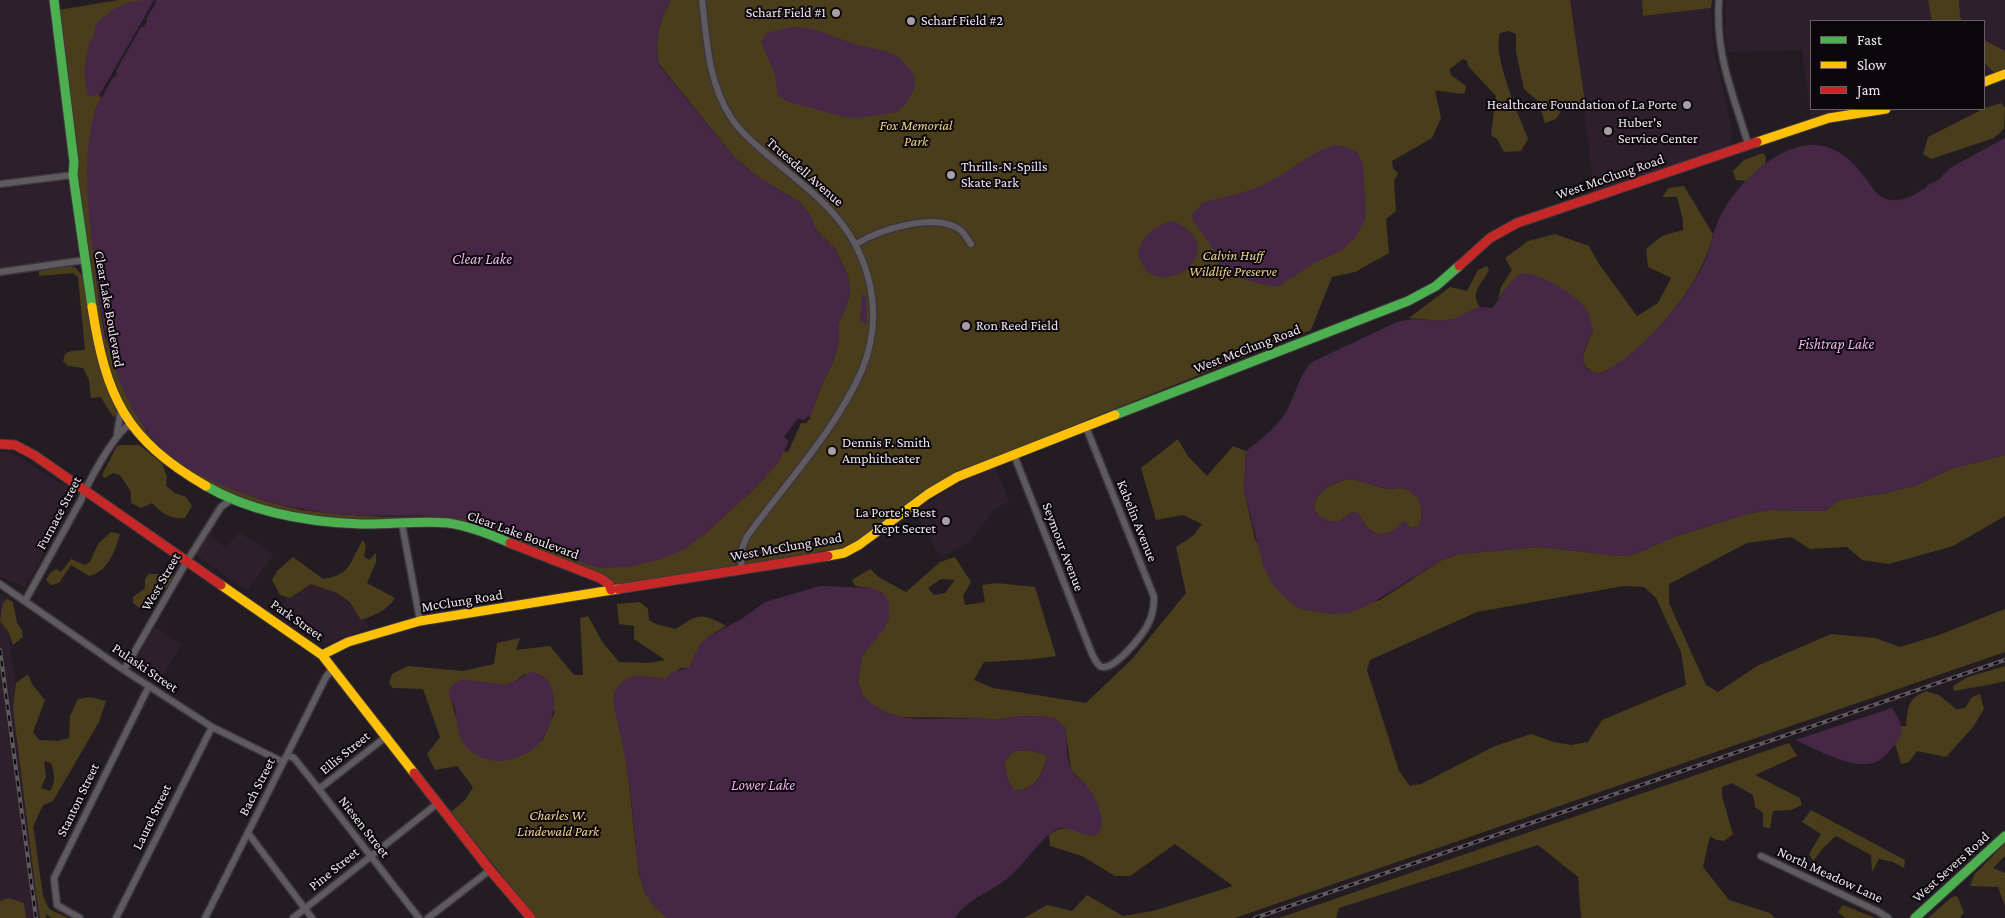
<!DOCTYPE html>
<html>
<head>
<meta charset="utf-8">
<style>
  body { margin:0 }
  #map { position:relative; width:2005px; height:918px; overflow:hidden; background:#231d23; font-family:"Crimson Pro",serif }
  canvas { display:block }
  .legend { position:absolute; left:1810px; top:20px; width:175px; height:90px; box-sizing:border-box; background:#0c070c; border:1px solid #666066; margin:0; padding:6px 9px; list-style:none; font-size:15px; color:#eee5ed }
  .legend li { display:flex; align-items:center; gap:10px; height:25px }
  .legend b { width:25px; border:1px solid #666066 }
</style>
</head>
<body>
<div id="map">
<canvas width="2005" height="918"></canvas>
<ul class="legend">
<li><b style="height:6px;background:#4caf50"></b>Fast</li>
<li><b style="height:6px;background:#ffc107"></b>Slow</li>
<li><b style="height:6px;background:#c62828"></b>Jam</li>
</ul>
</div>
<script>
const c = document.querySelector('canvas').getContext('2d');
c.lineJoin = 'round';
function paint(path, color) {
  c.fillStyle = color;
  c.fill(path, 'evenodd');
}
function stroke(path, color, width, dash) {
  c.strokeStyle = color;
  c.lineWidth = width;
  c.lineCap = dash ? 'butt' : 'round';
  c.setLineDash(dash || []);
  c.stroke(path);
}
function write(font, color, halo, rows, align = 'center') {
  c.font = font + ' "Crimson Pro",serif';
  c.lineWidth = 4;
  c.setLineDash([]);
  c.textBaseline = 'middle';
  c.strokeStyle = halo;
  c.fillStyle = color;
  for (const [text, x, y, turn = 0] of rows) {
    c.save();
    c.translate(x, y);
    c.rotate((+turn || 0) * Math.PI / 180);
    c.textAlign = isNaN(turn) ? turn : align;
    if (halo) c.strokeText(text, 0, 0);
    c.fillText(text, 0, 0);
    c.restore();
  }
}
const built = new Path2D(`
  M0,0H50L71,161L67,170L63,171L0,179Z
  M1570,0H1642L1643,16L1711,8L1713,47L1732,129L1731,144L1725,149L1594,192Z
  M1726,0H2005V69L1984,76V21H1811V109H1851L1811,119L1802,50L1727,52L1725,32Z
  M63,181L71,184L73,188L80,246L78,254L72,258L0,268V190Z
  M9,451L77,493L25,587L0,577V452Z
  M995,467L1009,501L994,510L969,542L941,558L915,512L954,485Z
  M238,532L274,554L247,591L195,554L208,534L226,548Z
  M303,576L353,598L369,628L325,644L277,611Z
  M0,593L12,601L5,607L35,825L45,918H0Z
  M155,627L182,644L158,684L132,666Z`);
const green = new Path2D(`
  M119,0H157L96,108L91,132L88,157L90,220L99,303L105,337L146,431L161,448L185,465L231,488L265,501L301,510L338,514L383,517L442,516L460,518L601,568L708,531L754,489L777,464L798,418L805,421L812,412L822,384L833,362L839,342V322L846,307L850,295L848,276L836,250L816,230L809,213L798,201L758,177L734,157L659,64C654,40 659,22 671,0H1570L1585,103H1566L1556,119L1545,123L1538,101L1524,89L1516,52V34L1509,31L1500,33C1492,56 1519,115 1528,139L1521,151L1504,152L1497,139L1491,135L1496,96L1468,66L1467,61L1463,59L1450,69L1451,75L1466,86L1465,93C1454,95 1446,90 1435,91L1441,118L1432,138L1392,161L1393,168L1398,173L1394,181L1396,211L1386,219L1389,253L1355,272L1332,277L1311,330L958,472L857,541L841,548L614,587L482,531L296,515L221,491L169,460L143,435L120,403L101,349L77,174L58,10Z
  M1642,0H1712L1711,8L1643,16Z
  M1928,0H1959L1960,17L1963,21H1932Z
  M1984,40L2005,51V68L1995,73L1984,63Z
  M2001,103L2005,108L2004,129L1994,138L1931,159L1923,154L1928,137L1985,108Z
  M1763,153L1766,157L1765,164L1746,181L1736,180L1733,171L1744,160Z
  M1684,186L1713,234C1704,273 1679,305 1653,334C1645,343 1612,371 1601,373C1597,374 1594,373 1591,371C1586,368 1583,364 1583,359C1584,349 1590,339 1593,330L1514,279L1498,299L1501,287L1512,270L1505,258L1528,241L1555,234L1589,246L1599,264L1637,316L1658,303L1671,278L1648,267L1646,249L1662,236L1683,230V220L1677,197H1662L1669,188Z
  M71,266L76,268L83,277C89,310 95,343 103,376C106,385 117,410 117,415L113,417L101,397L91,398L89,380L83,368L68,366L63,361L65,354L71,351L85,350L78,277L73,273L39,276V271Z
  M1487,266L1489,269C1485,282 1468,291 1480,307L1454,319L1441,321L1409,318L1450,287L1467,291L1478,270Z
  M1178,439L1187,455L1207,476L1233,446L1246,451L1244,490L1255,539L1300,609L1332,614L1380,600L1442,560L1459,554L1539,547L1621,556L1635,554L1674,537L1747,514L1769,510L1825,511L1839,500L1886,493L1917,485L1950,469L2005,455V516L1953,546L1889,564L1862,560L1847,547L1810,549L1791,537L1747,543L1669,584V603L1706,685L1718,692L1757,666L1831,634L1875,638L1900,647L1939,635L2005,609V652L1235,918H1024L1047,905L1072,911L1087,895L1123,916L1153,911L1233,886L1175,844L1130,876H1115L1082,856L1050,846L1049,835C1061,826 1068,827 1081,833L1086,785L1071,770L1065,727L1053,717L1020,716L994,720L981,718L900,717L885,712L872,704L863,696L858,682L862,656L868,648L871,588L855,586L852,580L870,569L880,578L906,592L940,562L955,557L971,582L963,596L965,605L985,602L982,585L996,583L1035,587L1056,656L1035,659L984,662L974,680L993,688L1086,703L1133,658L1186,593L1176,547L1194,535L1202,524L1183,515L1156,520L1141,468ZM941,579L955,580L945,593L934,595L928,588ZM1624,586L1644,587L1656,598L1681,652L1686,685L1602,720L1588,742L1571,745L1554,742L1531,734L1495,746L1421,784L1410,786L1399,771L1367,670L1370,660L1477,612Z
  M123,445H139L162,463L167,477L166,486L175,493L186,497L192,506L185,518C170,520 162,513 152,503L141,508L131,503V492L120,475L113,473L105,478L102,475L117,446Z
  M1349,479C1361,481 1372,485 1383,488C1389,490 1394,488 1399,488C1420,490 1426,510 1419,526L1411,528L1406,523L1402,522C1394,534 1378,540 1367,527C1363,523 1361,517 1357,513L1352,512L1338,522C1313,521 1305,503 1327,488C1333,483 1341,481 1349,479Z
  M111,532L120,534C115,551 108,572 89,576L71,565L59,583L51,585L46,580L50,573L56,569L61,572L71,559L85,565L90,562L98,544Z
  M363,540L366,546L364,556L369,560L376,553V562L367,583L395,598C388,610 373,616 361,620L350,602L337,593L311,584L290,598L280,595L272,580L277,571L293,557L323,579C352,575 349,562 363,540Z
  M149,574H167L173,576L170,584L160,591L148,609L142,610L133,603V597L145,588V579Z
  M7,599L13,602L17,623L22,630L23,637L13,645L8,631L0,621L3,603Z
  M640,602L648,609L649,620L656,624L676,629C699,613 702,613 726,626L708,637L696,653L689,668H681L666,679L650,677L614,693V704L626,758L639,874L645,893L654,906L667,918H536L451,812L465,800L473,787L457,766L435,770L427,754L440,737L423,689L393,688L389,683L392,674L408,666L463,671L494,664L497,643L520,638L516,650L550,646L574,675H583L580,618L588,616L603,643L619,662L649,663L665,660L634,639V626L619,624L617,604ZM525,674L555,712L542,741L456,717L450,696L488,683L504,685L514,682Z
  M2005,666V681C1988,686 1971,687 1954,691L1953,686L1968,677Z
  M28,674L32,684L45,700L33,732L39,740L58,741L69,738L70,716L78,699L90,697L106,701L99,722L53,801L43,805L33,827L43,896L49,909L68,918H51L46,914V918H40L36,894L13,708L16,683ZM44,761L51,763C55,775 56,781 50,791L41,788L46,777Z
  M1926,691L1939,695L1956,709L1965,708L1972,697L1980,694L1984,709L1973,727L1946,757L1917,751L1909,762L1901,764L1895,744L1901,733V726H1906C1908,707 1907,699 1926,691Z
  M1789,743L1797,756L1755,775L1800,798L1802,805L1791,810L1773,811L1770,828L1763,827V813L1755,807L1753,795L1732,783L1722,787V796L1733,834L1724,841L1717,840L1710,836L1703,867L1729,900L1770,913L1775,918H1581L1578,877L1538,845L1339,908L1336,918H1279Z
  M1030,750L1048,756C1040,777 1038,788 1014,791L1008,780L1004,762L1013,751Z
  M1811,810L1905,860L1904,868L1893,862L1879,859L1872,872L1871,855L1836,836L1825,846L1813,861L1809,854L1821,834L1802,822Z
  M2005,843V856L1993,868L2005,873V906L1998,887L1970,886L1974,875Z
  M1957,896L1964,912L1960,918H1928L1952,897Z
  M9,898L24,903L26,918H0V901Z
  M1843,905L1875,918H1845L1838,912Z`);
const water = new Path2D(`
  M144,0H671C659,22 654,40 659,65L734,157L758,177L798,201L809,213L816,230L836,250L848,276L850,295L846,307L839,322V342L833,362L822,384L812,412L801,423L788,452L784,451L777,464L754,489L708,531L685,549L659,560L627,567L601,568L581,562L460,518C420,513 379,518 339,514C278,509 183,483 146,430C112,382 101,323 95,266C89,215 78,144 101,97L97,94L90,97L88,95L84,72L89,43L94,36L95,27L98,22L114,9L127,3Z
  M792,27L808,28L820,31L854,44L886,51L900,58L913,73L915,80L914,90L905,105L896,112L859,118L844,117L818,110L789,102L778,96L775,75L761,42L767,33Z
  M2005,138V455L1950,469L1917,485L1886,493L1839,500L1825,511L1769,510L1747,514L1674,537L1635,554L1621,556L1539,547L1459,554L1442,560L1367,606L1348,613L1332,614L1300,609L1286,599L1273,585L1263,565L1244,490L1246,451C1261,439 1278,427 1287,410C1296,394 1299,374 1312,362L1397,322L1412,319L1441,321L1454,319L1478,307L1492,308C1502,298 1506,283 1519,275C1533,267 1577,296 1585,308C1590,314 1591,323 1593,330C1589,341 1577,359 1587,369C1591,372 1596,374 1601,373C1606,373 1610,368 1614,366C1647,344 1675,312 1696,278C1710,257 1711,232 1723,211C1734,191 1753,171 1772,159C1810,135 1840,142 1866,179C1874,189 1877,198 1891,200C1904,202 1915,194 1926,188L1928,185L1938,180L1950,168ZM1349,479C1361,481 1372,485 1384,488C1389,490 1394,488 1399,488C1420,490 1426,510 1419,526L1411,528L1406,523L1401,522C1394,534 1378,540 1367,527C1363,523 1361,517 1357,513L1352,512L1338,522C1313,521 1305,502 1327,488C1333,483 1341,481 1349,479Z
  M1335,145L1346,147L1357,152L1363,164L1366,215L1363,224L1356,237L1341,251L1316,262L1279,286H1270L1246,280L1228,272L1218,262L1213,249L1193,220L1191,215L1204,202C1228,196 1253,192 1274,179C1295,168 1312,151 1335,145Z
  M1173,221C1235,248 1163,303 1142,264C1130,244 1154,224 1173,221Z
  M862,294L866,297L867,322L865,324L860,321Z
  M820,586L871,588L882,592L889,602V619L885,628L862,656L858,682L863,696L872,704L885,712L900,717L921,719L981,718L994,720L1020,716L1053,717L1065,727C1067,740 1066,757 1071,769C1073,775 1082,780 1086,785C1094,794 1105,815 1101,828C1095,848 1070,822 1057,829C1041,837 1024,865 1009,877C991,892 968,898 955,918H667C658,910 650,903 645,892C637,874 637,854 635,835C631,801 628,767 620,733C618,720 609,699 617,688C628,670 649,678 666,679L672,672L689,668L700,644L708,637L743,618L765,602ZM1030,750L1048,756C1041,777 1038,788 1014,791L1008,780L1004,762L1013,751Z
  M531,672C564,677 556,720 542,740C534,752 516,759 503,761C487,762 468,754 461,739C457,731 457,719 455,709C454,704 448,697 449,691C450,685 457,682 462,679L504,685L514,682Z
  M1892,708C1900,719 1906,731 1896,743C1891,749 1884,759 1876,762C1854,771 1816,749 1795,740Z`);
const pier = new Path2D(`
  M154,0L157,1L146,19L147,21L144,27H141L116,71L117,74L112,79L102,97L99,96Z
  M809,416L811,417L806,423H801L788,452L784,451L789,441L784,437L798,418L805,421Z`);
const street = new Path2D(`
  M702,0C707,41 708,81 730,116C740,132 756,145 770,157C816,196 856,222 870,285C876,313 873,343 862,370C836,430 784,485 746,538L742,549L741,569
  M1719,0C1715,55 1733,93 1748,144
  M0,184L73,175
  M856,244C879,230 934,212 959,229C964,232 968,240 971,244
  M0,272L85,260
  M117,434L121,410
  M1014,455L1090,649C1092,654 1095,662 1100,666C1112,674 1144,634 1148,624C1153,615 1154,607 1154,597L1086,427
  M402,524L420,621
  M0,584L124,670L212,727L283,762
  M25,601L81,500C89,480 110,442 126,427L132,426
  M124,670L187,561L221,507L233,498
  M287,755L294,758L314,783L419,918
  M319,789L387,736
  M248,833L312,918
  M1761,856L1879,912L1888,918
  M80,918L57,905L54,878L149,686
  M116,918L212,727
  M205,918L326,677L332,669
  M293,918L438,803
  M428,918L490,870`);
const fast = new Path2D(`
  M54,0L74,162L73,175L92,307
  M1115,415L1408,301L1436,286L1459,266
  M206,486C251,512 308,522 360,524C389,525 419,520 448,523C469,526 490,534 510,543
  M1915,918L2005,836`);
const slow = new Path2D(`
  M1984,82L2005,74
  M1757,142L1829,118L1886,109
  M92,307C106,397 125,439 206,486
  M828,556L844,553L859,545L928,494L957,477L1115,415
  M221,585L322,655L414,773
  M322,655L348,642L420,621L618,589`);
const jam = new Path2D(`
  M1459,266L1490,238L1517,223L1757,142
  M0,444L15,445L34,455L221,585
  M510,543L600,578L609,584L611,590
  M618,589L828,556
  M414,773L490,870L531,918`);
const rail = new Path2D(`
  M0,650L36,918
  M1255,918L2005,660`);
const markers = [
  [836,13,5,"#a79fa6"],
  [911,21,5,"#a79fa6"],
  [1687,105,5,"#a79fa6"],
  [1608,131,5,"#a79fa6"],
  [951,175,5,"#a79fa6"],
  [966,326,5,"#a79fa6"],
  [832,451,5,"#a79fa6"],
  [946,521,5,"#a79fa6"]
];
const poiNames = [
  ["Scharf Field #1",826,13,"right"],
  ["Scharf Field #2",921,21],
  ["Healthcare Foundation of La Porte",1677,105,"right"],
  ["Huber's",1618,123],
  ["Service Center",1618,139],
  ["Thrills-N-Spills",961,167],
  ["Skate Park",961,183],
  ["Ron Reed Field",976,326],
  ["Dennis F. Smith",842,443],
  ["Amphitheater",842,459],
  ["La Porte's Best",936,513,"right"],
  ["Kept Secret",936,529,"right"]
];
const parkNames = [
  ["Fox Memorial",916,126],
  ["Park",916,142],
  ["Calvin Huff",1233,256],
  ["Wildlife Preserve",1233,272],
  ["Charles W.",558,816],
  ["Lindewald Park",558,832]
];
const streetNames = [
  ["Truesdell Avenue",805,172,41],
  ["West McClung Road",1610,177,-19],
  ["Clear Lake Boulevard",109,309,80],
  ["West McClung Road",1247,349,-21],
  ["Furnace Street",59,513,-62],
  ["Kabelin Avenue",1137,521,68],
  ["Clear Lake Boulevard",523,535,20],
  ["West McClung Road",786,547,-10],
  ["Seymour Avenue",1063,547,69],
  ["West Street",161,582,-60],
  ["McClung Road",462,601,-9],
  ["Park Street",297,620,35],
  ["Pulaski Street",145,668,34],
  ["Ellis Street",345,753,-39],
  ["Bach Street",257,787,-63],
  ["Stanton Street",78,800,-64],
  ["Laurel Street",152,817,-64],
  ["Niesen Street",364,827,52],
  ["West Severs Road",1951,867,-42],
  ["Pine Street",334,869,-39],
  ["North Meadow Lane",1830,875,25]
];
const waterNames = [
  ["Clear Lake",482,259],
  ["Fishtrap Lake",1836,344],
  ["Lower Lake",763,785]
];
paint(built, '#2e1f2d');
paint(green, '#493d1b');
paint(water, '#462746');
paint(pier, '#231d23');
stroke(street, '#3d373d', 9);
stroke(fast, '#3d373d', 11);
stroke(slow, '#3d373d', 11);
stroke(jam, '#3d373d', 11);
stroke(street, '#5f5a5f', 6);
stroke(fast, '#4caf50', 9);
stroke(slow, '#ffc107', 9);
stroke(jam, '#c62828', 9);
stroke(rail, '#5f595e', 4);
stroke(rail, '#0c070c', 2, [5.5]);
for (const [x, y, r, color] of markers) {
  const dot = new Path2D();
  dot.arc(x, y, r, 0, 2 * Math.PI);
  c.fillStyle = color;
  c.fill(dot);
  stroke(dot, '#0c070c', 2);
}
write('14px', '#eee5ed', '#0c070c', poiNames, 'left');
write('italic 14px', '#efd486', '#0c070c', parkNames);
write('14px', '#eee5ed', '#0c070c', streetNames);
write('italic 15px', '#ecb0e9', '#0c070c', waterNames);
</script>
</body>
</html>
